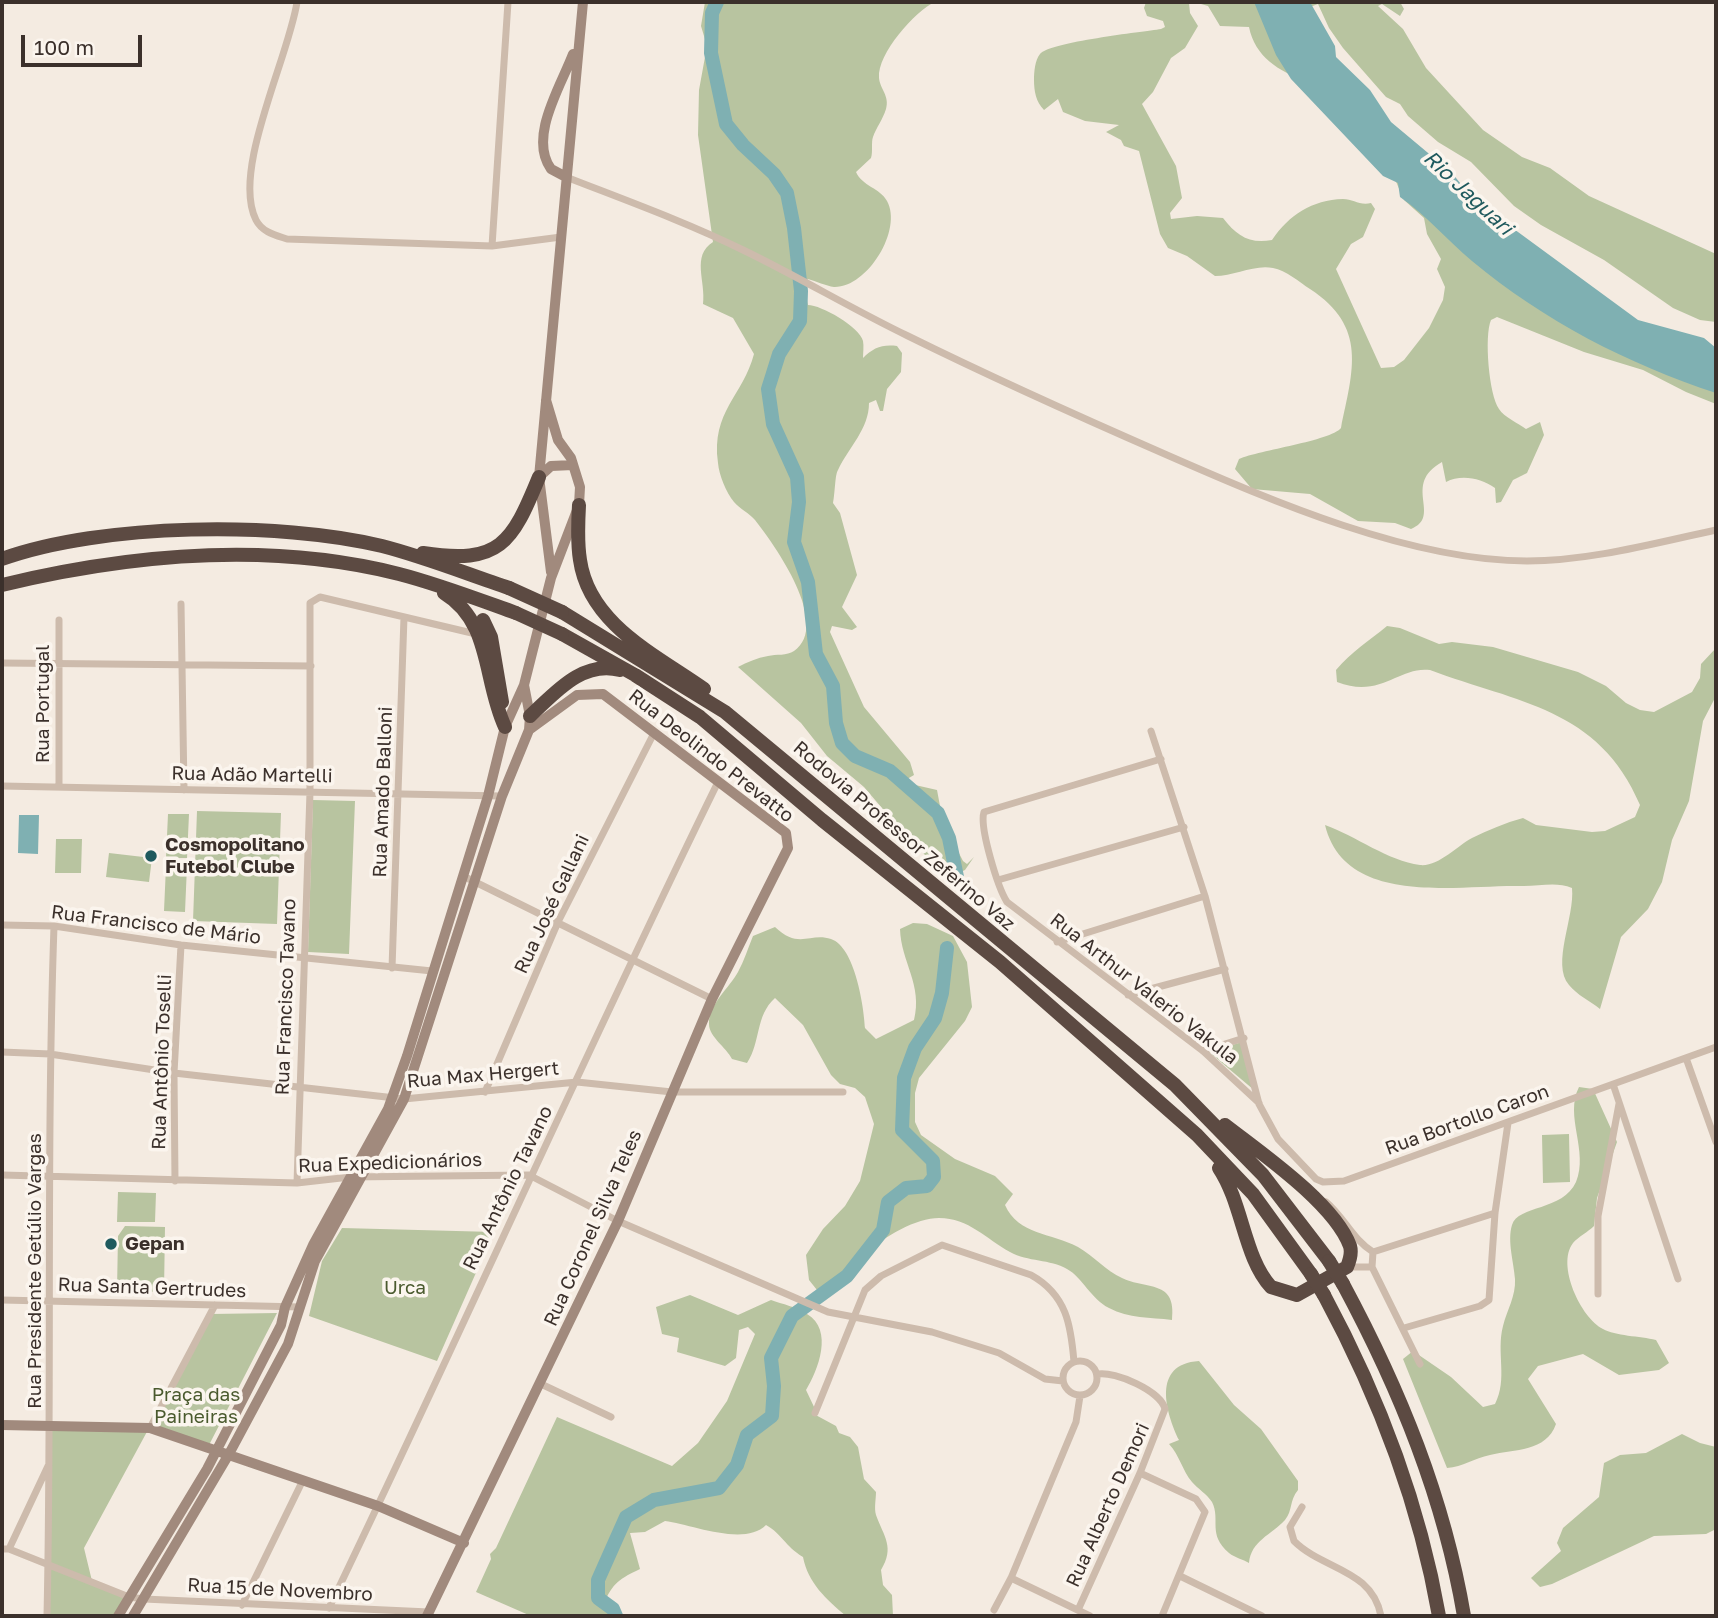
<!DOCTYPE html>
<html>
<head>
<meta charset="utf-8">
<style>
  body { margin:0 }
  #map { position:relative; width:1718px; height:1618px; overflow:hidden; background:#f4ebe1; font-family:"Golos Text",sans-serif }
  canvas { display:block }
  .frame { position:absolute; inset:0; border:4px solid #3b302b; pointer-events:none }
  .scale { position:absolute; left:21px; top:35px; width:121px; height:32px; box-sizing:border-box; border:4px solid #3b302b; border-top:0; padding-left:9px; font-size:21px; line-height:24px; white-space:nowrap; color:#3b302b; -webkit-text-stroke:5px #fbf5ee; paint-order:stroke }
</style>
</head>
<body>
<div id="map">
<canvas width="1718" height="1618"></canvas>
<div class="frame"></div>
<div class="scale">100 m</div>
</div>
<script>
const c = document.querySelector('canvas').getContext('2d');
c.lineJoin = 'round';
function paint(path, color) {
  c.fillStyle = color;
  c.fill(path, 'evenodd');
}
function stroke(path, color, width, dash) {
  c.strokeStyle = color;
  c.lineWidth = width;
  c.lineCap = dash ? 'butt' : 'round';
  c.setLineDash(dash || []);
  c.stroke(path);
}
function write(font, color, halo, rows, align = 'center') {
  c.font = font + ' "Golos Text",sans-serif';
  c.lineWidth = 7;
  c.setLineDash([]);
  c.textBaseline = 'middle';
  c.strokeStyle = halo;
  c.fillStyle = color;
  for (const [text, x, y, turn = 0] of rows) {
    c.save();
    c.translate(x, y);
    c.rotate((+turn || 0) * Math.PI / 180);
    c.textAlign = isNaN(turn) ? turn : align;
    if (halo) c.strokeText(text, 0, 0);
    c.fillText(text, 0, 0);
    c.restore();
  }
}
const green = new Path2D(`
  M705,2H935C915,11 877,54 879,78C880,89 890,96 886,109C883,119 876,128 873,137C871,142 873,152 871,158L856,172C862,186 880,188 887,201C903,230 867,288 834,287C826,286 816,281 808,279L803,285L808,305C821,305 860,327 863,341C864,346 863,353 863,358C873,348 882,344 897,346L902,353L901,372L887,389L883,411H880L876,400L869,403C869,429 849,447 838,470C835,474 835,494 833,503L840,513L857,575L842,607L857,627L852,630L832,626L830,632L864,707L910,762L914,775L902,782L937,790L943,822L963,861L967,864L974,857L965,870L952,876L939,871L930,862L914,840L893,821L864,787L827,756L801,723L738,667C747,662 757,658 768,656C776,654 787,656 794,651C832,625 774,544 755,520C749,513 740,509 734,502C726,492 719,475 718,463C711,411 743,396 754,354L733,318L703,304C706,281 691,256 713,242L698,135L699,90L707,46L701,26Z
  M1146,2H1194L1189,3L1190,13L1198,26L1185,48L1171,58L1153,92L1142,104L1176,166L1182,198L1170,213L1171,219L1197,216L1223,218C1237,236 1249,244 1272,240C1289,215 1312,200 1343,199C1353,199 1360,206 1371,203L1375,209L1363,237L1351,244L1336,269L1381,368L1394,367L1404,360L1429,328L1443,300L1445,287L1437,269L1441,259L1427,234L1424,218L1404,200L1391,170L1716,378V404L1686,392L1643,370L1584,352L1497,317L1491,320C1484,336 1489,395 1499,409C1504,417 1518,423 1526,429L1540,422L1544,435L1527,473L1513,480L1501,502L1496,503L1495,488C1481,478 1461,474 1446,482L1442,462C1401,485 1443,516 1411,529L1395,523L1358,521L1310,494L1252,489L1235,469L1239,459C1260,450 1330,441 1341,428C1353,370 1368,327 1310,289C1299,282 1286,270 1273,268C1255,264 1234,276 1215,276L1187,256L1168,248L1160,234L1139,151L1124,146L1121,140L1106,132L1119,125L1085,121L1063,112L1058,99L1044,110C1036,102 1034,91 1034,80C1034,72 1035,60 1040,54C1050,42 1142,32 1161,29L1165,27L1163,21L1147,16L1144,8Z
  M1194,2H1266L1305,81C1279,71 1255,57 1249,27L1220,26L1208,6Z
  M1306,2H1400L1404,9L1400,16L1382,4L1378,6L1403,29L1426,68L1483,130L1522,157L1550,168L1589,196L1716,254V322L1700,320L1673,308L1604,260L1541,225L1514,206L1471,162L1438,142L1408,116L1400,104L1386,97L1343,48L1329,28L1318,4L1310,7Z
  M1387,626L1400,628L1439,644L1452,642L1493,647L1578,672L1606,686L1626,703L1640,710L1654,712L1692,692L1700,678L1701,664L1716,648V696L1703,721L1689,801L1672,840L1662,882L1648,909L1621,937L1600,1009C1590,1001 1577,995 1569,985C1551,964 1575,917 1572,888C1555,881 1538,887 1519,886C1456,885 1345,907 1325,825C1356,836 1388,861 1420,865C1438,867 1457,846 1472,838C1488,830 1505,823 1523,818L1536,825L1592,832L1605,831L1635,817L1640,805C1599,708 1518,703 1430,670C1399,666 1381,699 1337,682L1336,670C1352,651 1369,641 1387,626Z
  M313,800L355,801L349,954L308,952Z
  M197,811L281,813L277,924L193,921Z
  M168,814H189L187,858H166Z
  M56,839H82L81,873H55Z
  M109,853L152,858L149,882L106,877Z
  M166,866H187L185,912L164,911Z
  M913,923L927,924L953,936L967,962L972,1007L965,1021L919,1078L915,1093V1122L921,1135L955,1159L995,1176L1013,1194L1005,1205C1018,1235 1052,1233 1078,1247C1094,1256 1106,1271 1122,1278C1146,1290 1177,1279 1172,1320C1150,1317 1129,1319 1109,1308C1091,1299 1082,1277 1067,1269C1050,1259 1028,1262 1010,1252C986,1239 969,1218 939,1218C917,1218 883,1236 869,1253C862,1261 859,1273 852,1280C842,1289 829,1289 817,1290L809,1280L806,1255L823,1229L845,1206L860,1181L874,1124L865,1097L855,1088L840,1084L831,1075L803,1025L775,998C755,1016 761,1042 747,1063L732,1059C726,1047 709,1037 709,1024C708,1005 730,987 738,972C744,961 748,948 753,936L775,927C799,950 810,932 831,939C855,947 864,1007 865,1028L876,1039L914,1020C923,985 901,962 900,929Z
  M1242,1042L1254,1090L1209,1052Z
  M1579,1087L1593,1089L1617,1142L1597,1198L1594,1226C1588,1232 1578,1237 1573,1243C1556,1265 1581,1318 1603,1329C1615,1336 1640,1336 1656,1340L1669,1363L1659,1370L1619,1375L1583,1354L1538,1366L1528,1379L1556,1424C1546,1452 1515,1449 1490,1455C1474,1458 1463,1467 1447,1468L1403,1359L1413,1351L1451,1377L1483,1407L1495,1404C1508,1379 1496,1353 1503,1326C1507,1310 1516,1296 1515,1279C1514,1263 1507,1241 1512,1225C1518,1205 1563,1211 1576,1182C1589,1151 1564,1116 1579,1087Z
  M1569,1134L1570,1182L1543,1183L1542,1135Z
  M118,1192L156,1193L155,1222H117Z
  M125,1226L165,1227L164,1292L117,1290L118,1236Z
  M342,1228L494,1232L437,1361L309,1316L322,1261Z
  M690,1295L738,1315L771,1300C782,1304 797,1307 807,1314C834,1330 818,1370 806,1390L815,1409L812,1413L836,1426L839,1433L850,1437L858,1447L864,1479L876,1492C876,1499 874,1508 876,1515C884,1537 895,1547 881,1570L883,1585L892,1595L893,1616H846C826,1599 808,1583 803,1557C785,1546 782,1534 766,1525C744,1547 691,1524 665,1521L645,1532L630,1533L640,1569C621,1578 612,1583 604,1604L611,1616H531L476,1592L491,1559L490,1554L496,1548L557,1417L672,1466L698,1443L727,1401L755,1334L748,1327L739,1330L736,1358L725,1366L677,1352L679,1338L662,1334L656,1307Z
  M277,1313L209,1445L153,1426L211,1314Z
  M1199,1361L1234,1405L1261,1429L1298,1481V1490C1289,1501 1293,1510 1285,1520C1271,1535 1251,1541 1249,1563C1243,1559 1235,1558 1229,1553C1207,1534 1221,1520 1212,1502C1207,1494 1198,1489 1192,1482C1182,1470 1180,1456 1169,1444L1179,1440C1166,1413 1151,1364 1199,1361Z
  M50,1426L149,1428L84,1548L92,1581L129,1596L117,1616H48Z
  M1682,1434L1700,1443L1716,1447V1529L1706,1534L1654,1536L1552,1584L1540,1587L1531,1578L1561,1551L1557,1543L1563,1528L1599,1497L1604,1463L1620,1455L1646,1453Z`);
const water = new Path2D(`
  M1254,2H1310L1335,46L1336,57L1370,90L1391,122L1452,173L1473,199L1638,320L1704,338L1716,348V393C1628,364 1544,321 1472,261C1447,240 1427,216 1400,197L1398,183L1383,176L1291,79L1276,55Z
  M19,815H39L38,854L18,853Z`);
const river = new Path2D(`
  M717,2L712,13L711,53L726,124L743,145L774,174L787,193L794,228L801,291L800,321L779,354L768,389L773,424L797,477L799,502L794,542L808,582L816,654L833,686L836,723L842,743L855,756L890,771L938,813L949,838L957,877
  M616,1616L613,1609L598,1598V1580L626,1517L654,1500L719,1488L737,1465L747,1435L772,1416L774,1386L771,1358L792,1316L847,1276L883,1230L888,1202L906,1188L927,1186L934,1177L933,1161L902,1130L904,1078L915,1048L935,1018L942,993L947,948`);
const street = new Path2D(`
  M297,2C289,57 231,171 256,220C262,232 275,235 287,239L492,246L561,237
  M566,177C625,200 686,222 743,250C799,277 852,309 908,336C993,378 1080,417 1167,455C1272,501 1411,561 1527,561C1590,561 1655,543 1716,530
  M492,246L508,2
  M181,604L184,790
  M2,663L311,666
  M1151,731L1205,896L1259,1104L1278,1139L1316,1179L1323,1182L1344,1181L1716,1047
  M1161,759L984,812C979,827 998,888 1007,902L1203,1051L1259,1103
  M2,786L502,796
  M59,787V620
  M463,876L712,999
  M998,880L1184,827
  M2,925L54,926L181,945L432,971
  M1057,942L1205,896
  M392,968L404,617
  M1128,995L1225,969
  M1203,1051L1244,1038
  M2,1052L50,1054L174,1073L404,1099L577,1082L672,1092H843
  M1686,1058L1716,1142
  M1613,1084L1678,1279
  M485,1092L558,922L654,733
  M2,1175L297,1183L350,1177L529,1175L618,1221L828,1312L932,1332L999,1353L1045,1379L1063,1381
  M175,1181L174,1073L181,945
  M297,1183L310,792V603L320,597L476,634
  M1326,1202C1344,1217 1353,1240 1373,1252
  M1373,1252L1495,1213
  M1373,1252L1372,1267L1420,1364
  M1349,1267H1372
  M1598,1294V1216L1619,1104
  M2,1300L301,1307
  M1404,1328L1480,1306L1489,1300L1495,1213L1508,1123
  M1063 1378a17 17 0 1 1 34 0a17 17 0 1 1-34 0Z
  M541,1384L611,1417
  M815,1413L865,1290L881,1276L942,1245L1031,1275C1067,1295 1071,1326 1074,1362
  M150,1428L215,1305
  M1140,1473L1196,1499L1205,1512L1162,1616
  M1302,1507L1290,1527L1294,1541C1323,1570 1372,1569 1381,1616
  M2,1549H9L129,1597L144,1599L429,1612
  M9,1549L48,1466
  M1180,1576L1262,1616
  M1011,1578L1090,1616
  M242,1605L303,1480
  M329,1608C461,1334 584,1055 718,782
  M994,1610L1011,1578L1076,1422L1080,1396
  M1078,1610L1140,1473L1165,1409C1161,1391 1115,1371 1098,1374
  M47,1616C52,1386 46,1156 54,926`);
const secondary = new Path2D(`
  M566,177L551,169C528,137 561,86 573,54
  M539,477L551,466L573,465
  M551,572L539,477L583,2
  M2,1425L150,1428L378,1506L464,1543
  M118,1616L207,1469L281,1325L285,1307L313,1245L388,1109L407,1056L488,796L505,727L524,685L551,578L579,505L580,487L571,458L558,440L546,400
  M133,1616L229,1454L288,1344L315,1261L404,1099L502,796L529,730L530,716L524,685
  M427,1616L618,1221L712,999L788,848L786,833L603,694L577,695L529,730`);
const highway = new Path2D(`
  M579,505C578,523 577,542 580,560C589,624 656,655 704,689
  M423,553C500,565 512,543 539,477
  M2,559C102,523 279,521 382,546C425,557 467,574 509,588
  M2,585C131,554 268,541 399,574C438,584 477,599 516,613
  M444,593C492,622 483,680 505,727
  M562,612L725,712L1175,1085L1263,1175L1329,1261
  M483,620L491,637L502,702
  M562,634L635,675L700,717L822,820L1000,962L1197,1135L1253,1194L1311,1274
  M530,716C555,693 582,660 620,670
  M1219,1168C1243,1204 1244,1258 1271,1287L1297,1295L1347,1267C1350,1260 1352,1253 1350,1246C1334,1203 1261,1153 1225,1125
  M1343,1284C1400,1390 1444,1498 1464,1616
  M1324,1295C1379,1397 1419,1502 1439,1616`);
const highwayBridge = new Path2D(`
  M509,588L562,612
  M516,613L562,634
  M1329,1261L1343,1284
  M1311,1274L1324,1295`);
const markers = [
  [151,856,7,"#1f5a5e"],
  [111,1244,7,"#1f5a5e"]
];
const streetNames = [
  ["Rua Portugal",43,704,-90],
  ["Rua Deolindo Prevatto",711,756,38],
  ["Rua Adão Martelli",252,775,1],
  ["Rua Amado Balloni",383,792,-88],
  ["Rodovia Professor Zeferino Vaz",904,836,40],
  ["Rua José Gallani",552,904,-65],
  ["Rua Francisco de Mário",156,925,7],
  ["Rua Arthur Valerio Vakula",1144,989,38],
  ["Rua Francisco Tavano",286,997,-88],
  ["Rua Antônio Toselli",162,1062,-88],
  ["Rua Max Hergert",483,1075,-5],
  ["Rua Bortollo Caron",1467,1120,-20],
  ["Rua Expedicionários",390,1163,-2],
  ["Rua Antônio Tavano",508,1188,-64],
  ["Rua Coronel Silva Teles",593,1228,-66],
  ["Rua Presidente Getúlio Vargas",35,1271,-90],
  ["Rua Santa Gertrudes",152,1288,2],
  ["Rua Alberto Demori",1108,1505,-66],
  ["Rua 15 de Novembro",280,1590,3]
];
const poiNames = [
  ["Cosmopolitano",165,845],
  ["Futebol Clube",165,867],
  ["Gepan",125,1244]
];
const parkNames = [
  ["Urca",405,1288],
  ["Praça das",196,1395],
  ["Paineiras",196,1417]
];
const waterNames = [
  ["Rio Jaguari",1468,193,43]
];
paint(green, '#b8c4a0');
paint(water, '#7fb0b2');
stroke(river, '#7fb0b2', 14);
stroke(street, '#cdbbac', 7);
stroke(secondary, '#a18a7d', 10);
stroke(highway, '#5c4a42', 14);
stroke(highwayBridge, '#5c4a42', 14);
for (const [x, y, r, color] of markers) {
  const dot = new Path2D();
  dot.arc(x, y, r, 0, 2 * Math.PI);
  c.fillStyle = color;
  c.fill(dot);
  stroke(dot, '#fbf5ee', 2.5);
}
write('19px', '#3b302b', '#fbf5ee', streetNames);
write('bold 19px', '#3b302b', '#fbf5ee', poiNames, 'left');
write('19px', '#4a5a2e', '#fbf5ee', parkNames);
write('italic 21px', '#1f5a5e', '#fbf5ee', waterNames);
</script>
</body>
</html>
